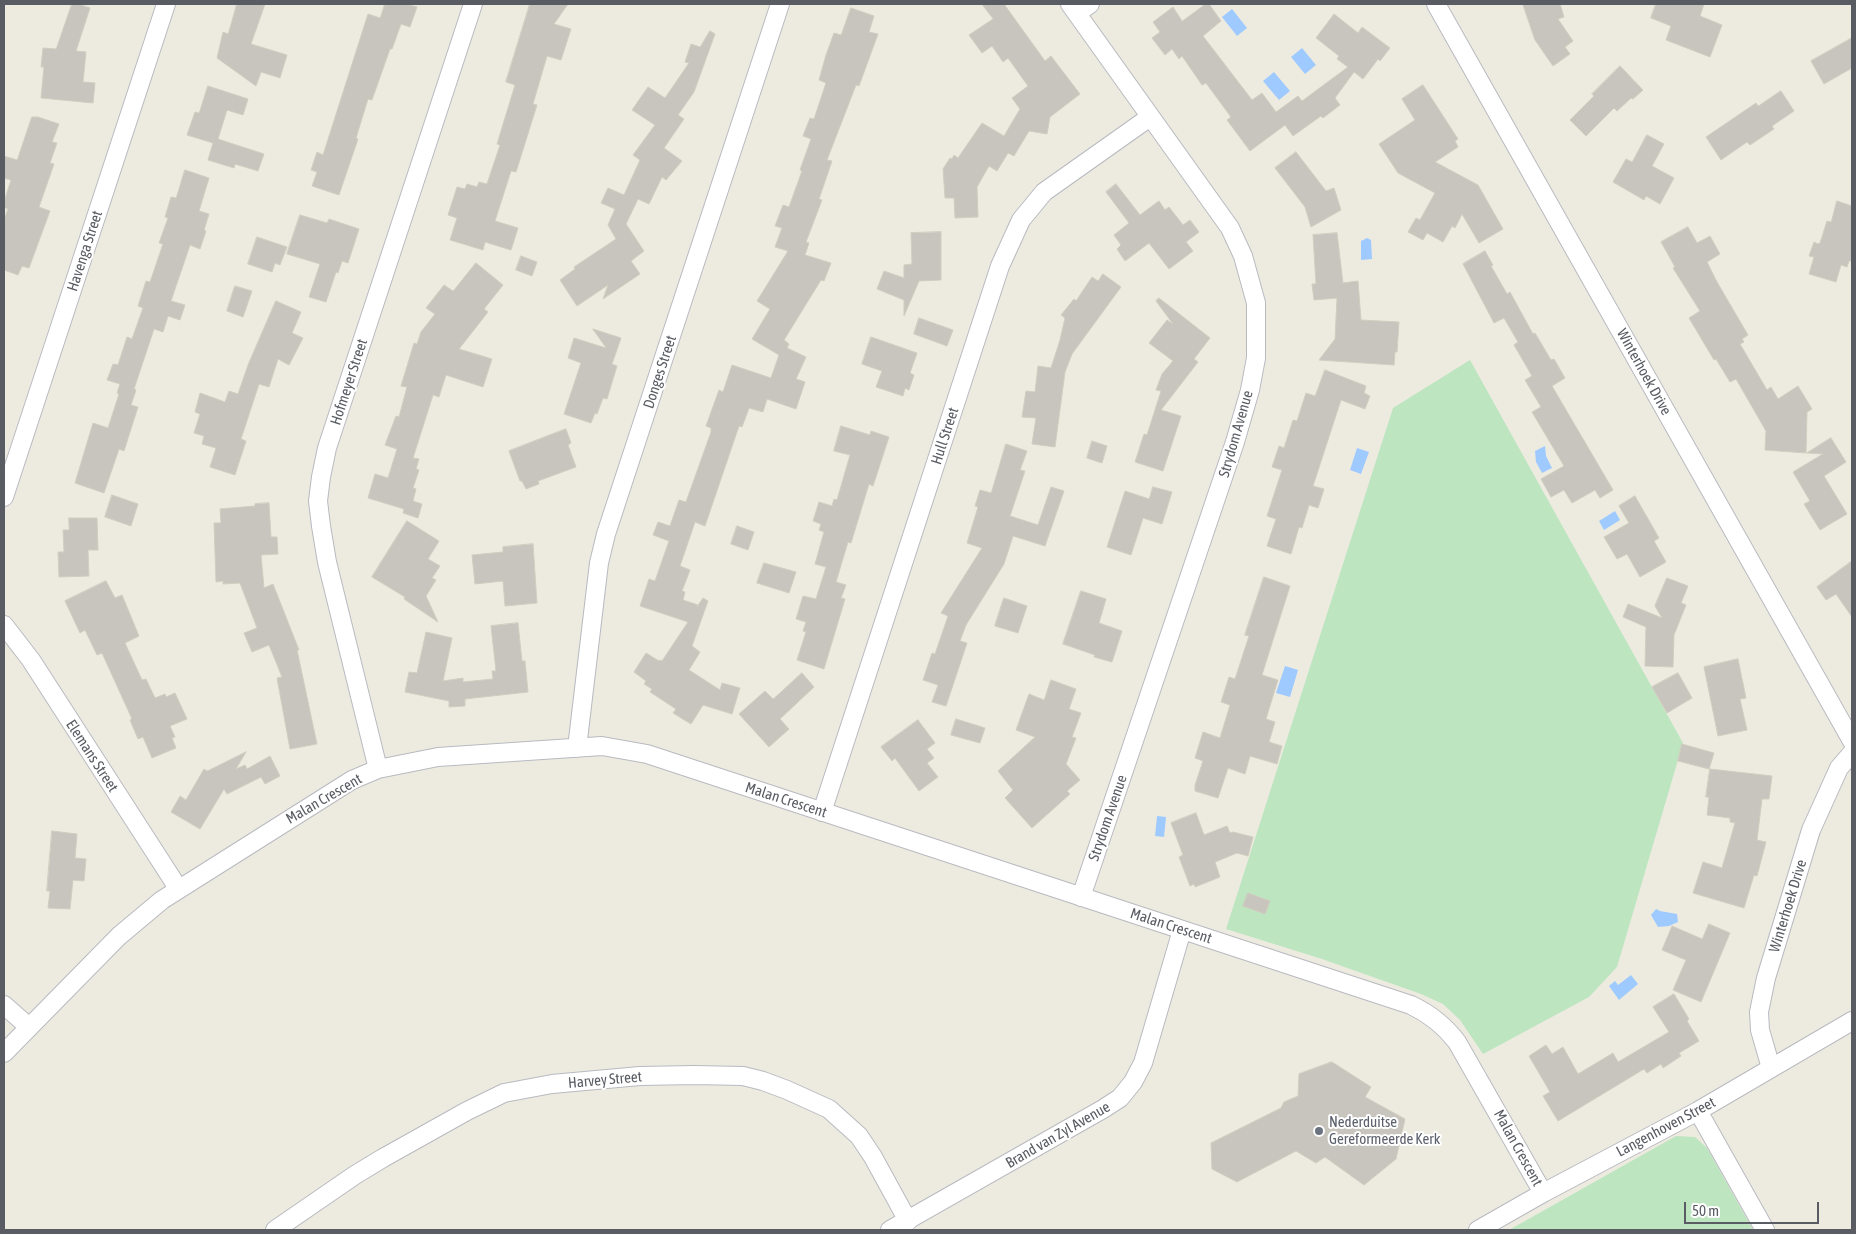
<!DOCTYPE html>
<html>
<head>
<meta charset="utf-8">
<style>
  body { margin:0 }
  #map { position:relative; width:1856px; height:1234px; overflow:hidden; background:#edebe0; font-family:"Asap Condensed",sans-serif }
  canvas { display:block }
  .frame { position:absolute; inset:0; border:5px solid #595c62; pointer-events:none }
  .scale { position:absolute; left:1684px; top:1202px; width:135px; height:22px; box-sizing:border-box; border:2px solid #595c62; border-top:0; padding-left:6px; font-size:15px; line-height:18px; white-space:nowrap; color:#595c62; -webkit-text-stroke:4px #fff; paint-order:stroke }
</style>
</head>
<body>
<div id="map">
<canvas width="1856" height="1234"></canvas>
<div class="frame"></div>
<div class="scale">50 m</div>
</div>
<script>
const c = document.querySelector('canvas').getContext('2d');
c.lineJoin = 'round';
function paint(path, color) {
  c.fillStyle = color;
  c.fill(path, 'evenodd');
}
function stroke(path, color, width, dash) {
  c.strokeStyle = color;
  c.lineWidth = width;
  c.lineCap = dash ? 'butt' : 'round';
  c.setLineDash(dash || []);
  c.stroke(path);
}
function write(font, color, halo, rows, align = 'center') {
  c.font = font + ' "Asap Condensed",sans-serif';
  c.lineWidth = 4;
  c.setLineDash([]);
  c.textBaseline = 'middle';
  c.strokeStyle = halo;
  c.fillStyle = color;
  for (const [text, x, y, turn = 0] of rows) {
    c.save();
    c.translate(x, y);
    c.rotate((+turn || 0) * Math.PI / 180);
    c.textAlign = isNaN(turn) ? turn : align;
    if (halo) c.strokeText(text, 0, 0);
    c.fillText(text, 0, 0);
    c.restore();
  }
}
const green = new Path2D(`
  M1470,360L1683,743L1617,967L1589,997L1483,1054L1460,1020L1443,1004L1421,994L1322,959L1226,929L1393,408Z
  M1676,1136L1695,1137L1707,1148L1753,1230H1509Z`);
const water = new Path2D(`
  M1232,9L1247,28L1237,36L1222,17Z
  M1302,48L1316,65L1305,74L1291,57Z
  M1274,72L1290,91L1279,100L1263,81Z
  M1367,238L1371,240L1372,259L1361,260V241Z
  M1545,446L1546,456L1552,468L1542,473L1536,462L1535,451Z
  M1357,448L1369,452L1361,474L1350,470Z
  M1615,511L1620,520L1604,530L1599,521Z
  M1285,666L1298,670L1290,697L1276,693Z
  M1157,816L1166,817L1164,837L1155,836Z
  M1656,909L1660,911L1677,914L1678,922L1669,926L1658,927L1651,915Z
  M1631,975L1638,984L1619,1000L1609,986L1615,981L1618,985Z`);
const building = new Path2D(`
  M72,4H78L90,8L76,51L86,52L83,82L95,83L93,103L41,98L44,67H41L43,48L56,49Z
  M237,4H265L251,44L287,55L280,78L261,72L256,86L217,58L223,32L228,34Z
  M385,4H406L417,7L410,27L401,24L392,49H390L372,100L368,99L356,138L358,139L339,195L312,186L317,172L311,170L317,152L323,155L368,14L380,18Z
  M530,4H568L554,24L571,29L561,60L547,56L533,104L537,105L516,172L511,171L495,221L518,228L511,250L485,242L483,250L450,240L457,218L448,215L457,187L465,189L467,184L477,187L479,182L487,184L500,145L497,144L515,85L506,82Z
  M982,4H1004L1045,61L1051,56L1080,94L1050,117L1047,134L1029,131L1014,156L1008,153L997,171L989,166L977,187L978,217L955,218L954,198H945L943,169L950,158L952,159L954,155L958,158L982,123L1004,136L1020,109L1012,98L1028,86L1008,58L1003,62L992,46L982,53L969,35L993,19Z
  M1206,4H1209L1221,21L1203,36L1252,100L1262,93L1276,112L1298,96L1302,101L1348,67L1337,59L1339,56L1316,38L1334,14L1358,33L1362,27L1390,48L1380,61L1378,59L1363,79L1354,72L1335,98L1340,105L1323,118L1321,116L1293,136L1285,125L1250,151L1227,120L1231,117L1206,83L1202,85L1182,56L1179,59L1172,49L1165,55L1152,38L1160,32L1153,22L1173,7L1182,21Z
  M1523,4H1560L1564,17L1558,19L1573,41L1565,47L1570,54L1553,66L1535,40Z
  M1656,4H1704L1700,16L1722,25L1710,57L1666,40L1671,26L1651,18Z
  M851,8L874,16L869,32L878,34L859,86L856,85L827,160L832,161L819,199L822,200L806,242L809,243L805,255L831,263L824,281L821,280L784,340L789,344L787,348L806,357L796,379L805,382L796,409L767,399L763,412L749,408L742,427L739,426L705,526L695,522L680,566L690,570L682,591L685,592L683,600L698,605L697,607L703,598L708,601L692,646L700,652L689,670L720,690L722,683L740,688L732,714L703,705L691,724L673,713L676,709L650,692L652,689L644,684L646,681L634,672L646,653L659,661L660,660L662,661L688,622L640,606L649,579L655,581L669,541L653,535L658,522L670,526L679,500L686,502L711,432V428L706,426L719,390L723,392L732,365L771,378L779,355L752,339L770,309L757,301L788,251L775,247L782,228L775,226L783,205L789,207L802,171L800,170L811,139L803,136L810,118L814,119L826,83L819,80L826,55L834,33L841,35Z
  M710,31L715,34L694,92L678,115L684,119L664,148L682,161L666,180L662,177L649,204L638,199L626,224L644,251L631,261L640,274L603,299L608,285L577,306L560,280L575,269L574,267L616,239L608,225L615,209L601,203L608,188L624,195L640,160L633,155L655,125L632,110L648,87L665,98L689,63L685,62L691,44L700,47Z
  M1852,38V68L1824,84L1811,61Z
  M1620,66L1643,90L1633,99L1631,98L1617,111L1614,108L1586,136L1570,120L1594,96L1592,94Z
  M1423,85L1458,139L1455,141L1458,147L1435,162L1478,185L1503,229L1479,243L1462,214L1455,228L1452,226L1443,242L1427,233L1423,240L1408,232L1416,218L1420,220L1435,193L1398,173L1379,144L1415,120L1402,99Z
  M208,86L248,99L243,115L227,110L218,139L264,154L258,171L235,164L234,168L208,160L213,143L187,135L195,112L199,113Z
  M1781,91L1794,111L1772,126L1774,129L1750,145L1747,142L1721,160L1706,137L1756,103L1758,106Z
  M32,117H38L59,124L52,142L57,143L50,163L54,164L39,207L50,211L29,268L22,266L18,275L4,270V220L8,209L4,207V202L11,180L4,178V156L17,160Z
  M1647,135L1664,144L1652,166L1674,178L1660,204L1646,196L1644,200L1613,182L1626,159L1632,162Z
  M1296,152L1326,191L1334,188L1341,210L1311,227L1305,207L1275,168Z
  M185,170L209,178L199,211L209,214L204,230L206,231L200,249L190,245L171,301L185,305L180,320L168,316L163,332L154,329L134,389L136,390L131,405L138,407L124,451L119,449L104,493L75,483L93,423L108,428L119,394L117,393L120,384L107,380L113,364L118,365L127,337L132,339L143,308L138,306L146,281L150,282L163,244L159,243L168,218L165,217L171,197L176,198Z
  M1116,184L1140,215L1159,201L1165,210L1169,207L1183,225L1190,220L1199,232L1186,242L1193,251L1169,269L1149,243L1125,261L1117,249L1121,245L1114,235L1129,223L1106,192Z
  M1837,201L1852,206V261H1849L1847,267L1841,265L1836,282L1809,274L1814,257L1809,256L1814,242L1818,244L1820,243L1827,221L1831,222Z
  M300,215L327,223L329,219L359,229L348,263L342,261L338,273L336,272L326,302L309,297L320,264L287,254Z
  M1688,227L1697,243L1710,236L1720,254L1707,262L1717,282L1748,335L1742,339L1744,342L1740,344L1767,390L1771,387L1778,399L1798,386L1812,409L1807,412L1806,453L1765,450L1766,431L1736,379L1730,382L1716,359L1714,360L1689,318L1700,311L1673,268L1675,267L1661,242Z
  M941,232V280L919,281L904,316V300L877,289L884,271L904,278V265L912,264L911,233Z
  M1337,233L1343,283L1358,281L1361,320L1399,322L1397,352H1395L1394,365L1319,360L1335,339L1337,298L1314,300L1312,284H1316L1313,235Z
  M257,237L287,247L280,265L275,263L272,272L248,264Z
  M1485,251L1493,265L1491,266L1507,294L1510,292L1533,334L1535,333L1551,360L1554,359L1565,378L1552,386L1613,490L1600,498L1595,490L1572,503L1564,490L1551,497L1541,479L1564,466L1532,412L1541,407L1525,380L1532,376L1514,345L1518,342L1504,318L1494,323L1463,264Z
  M521,256L537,262L532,276L516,270Z
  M476,263L503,285L484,309L488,312L459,349L492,359L483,387L446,375L439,397L433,395L413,458L419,459L416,469L419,470L413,488L416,489L413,501L422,504L418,518L403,513L404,509L368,498L375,474L388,478L397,449L385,445L396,416L399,417L407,387L401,386L414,343L417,344L421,332L435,314L426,308L444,285L453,291Z
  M1103,274L1121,287L1072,354L1065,372L1055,447L1032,444L1036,418L1022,417L1026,391L1035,392L1038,366L1051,368L1060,340L1065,318L1061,315L1074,299L1076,301L1092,277L1098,281Z
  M235,286L252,291L243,317L227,311Z
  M1159,298L1210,338L1194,359L1198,362L1161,410L1181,416L1163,471L1135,462L1144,434L1147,435L1161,391L1156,390L1162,374L1173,361L1149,343L1167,320L1173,324L1156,301Z
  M276,301L301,312L292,333L303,338L289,365L278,359L269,387L259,384L241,439L246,441L235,475L210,467L216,448L202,444L204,436L194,433L200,414L195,412L200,393L225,402L229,391L238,394L248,365Z
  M919,318L953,330L947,346L914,334Z
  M593,329L621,338L612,364L617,366L607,399L603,398L597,414L595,413L591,423L564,414L581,363L568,358L574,338L606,348Z
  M871,337L917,353L910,373L914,375L909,390L905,388L903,396L876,387L882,371L862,364Z
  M1325,370L1366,386L1364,393L1370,396L1365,409L1341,400L1313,486L1324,489L1318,508L1309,505L1302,528L1299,527L1291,554L1267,546L1276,519L1267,516L1282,470L1272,467L1279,446L1284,448L1293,420L1297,421L1306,393L1315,396Z
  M841,426L870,435L871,431L889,437L873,486L869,484L851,543L848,542L836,582L846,585L841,598L845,599L824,669L797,660L806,632L803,631L806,622L796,619L803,596L816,599L826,567L815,564L824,532L819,530L821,524L813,521L819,502L832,506L834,499L837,500L850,455L834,451Z
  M566,429L571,443L568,445L576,467L538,481L539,484L526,489L522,481H520L509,451Z
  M1831,438L1846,462L1824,476L1847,514L1820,530L1804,504L1810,501L1793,472L1823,454L1807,453Z
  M1092,441L1107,446L1102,463L1087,458Z
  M1006,444L1027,451L1020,470L1025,471L1010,516L1038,525L1051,487L1064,491L1045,546L1013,536L1004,564L966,625L960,641L967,643L946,706L932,702L938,685L923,680L932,653L935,654L948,616L941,613L982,548L967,543L978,507L975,506L980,490L991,493Z
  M1153,487L1172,492L1162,524L1143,518L1131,555L1107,547L1125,491L1149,499Z
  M112,495L138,504L131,526L105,517Z
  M1635,496L1659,538L1654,541L1666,562L1640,577L1627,554L1617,559L1604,537L1629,523L1619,506Z
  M269,503L271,537H277L278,554L261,555L264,588L273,584L299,650H297L317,744L290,749L277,678L282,677L269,645L252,652L244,633L257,628L240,583L223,584V581L216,582L214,523H221L220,509L255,506V504Z
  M69,518H97L98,550H88L89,576L59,577L58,552H64L63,530H69Z
  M407,521L439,541L428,559L440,566L432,578L436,580L426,596L438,622L404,599L405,597L372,577Z
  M737,526L754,532L748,550L731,544Z
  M533,544L537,603L505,606L503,581L475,584L472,555L503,552V547Z
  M1852,561V617L1836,594L1826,600L1817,587Z
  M764,563L796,572L789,593L757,583Z
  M1264,577L1290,586L1262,675L1278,680L1266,719L1275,722L1269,742L1282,746L1277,764L1250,756L1245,774L1228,768L1218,798L1195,791V785L1203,761L1195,758L1203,732L1220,738L1230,705L1221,702L1229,677L1235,679L1249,636L1245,635Z
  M1667,578L1688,586L1681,603L1686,605L1674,635L1673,667L1645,666L1646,627L1623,617L1628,604L1662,618L1655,606Z
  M106,581L115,598L122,595L139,636L125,643L142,680L146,679L155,698L165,694L166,697L175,693L187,719L170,726L175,737L172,738L176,748L152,758L143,737L138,739L130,720L132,719L102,653L97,655L85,630L80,633L65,601Z
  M1081,591L1106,599L1099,623L1122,631L1112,662L1094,657L1095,655L1063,644Z
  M1004,598L1027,606L1018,633L995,626Z
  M518,623L522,661H525L528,692L465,699V706L449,707V701L405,692L409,672L417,673L426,632L452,638L443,681L463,678V682L493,679L492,671H496L491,626Z
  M1738,659L1746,698L1740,699L1747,730L1718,736L1704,667Z
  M802,673L814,687L780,719L789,729L769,747L739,714L765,691L773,699Z
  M1678,673L1692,698L1667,713L1652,687Z
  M1051,680L1076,689L1069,709L1081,713L1072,737L1076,738L1066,764L1080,780L1067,791L1070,794L1032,828L1005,798L1013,790L998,771L1035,737L1016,730L1029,694L1044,700Z
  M956,719L985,728L980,743L951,735Z
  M918,720L935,743L927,749L934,758L927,763L938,777L919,791L895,758L892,761L881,747Z
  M1682,744L1714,753L1709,769L1678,761Z
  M246,752L236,769L245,765L247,769L270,756L280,776L265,784L261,777L227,794L224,789L200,829L171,812L180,796L186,800L204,769L207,771Z
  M1710,769L1772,776L1769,799H1762L1757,840L1766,842L1757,876L1754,875L1744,908L1693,893L1703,862L1722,868L1735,823L1730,822V818L1707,815L1709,797H1706Z
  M1196,813L1204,835L1227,826L1230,833L1233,832L1253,837L1248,856L1237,853L1215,862L1220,877L1195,887L1194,884L1190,886L1179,857L1183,855L1171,823Z
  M52,831L77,834L75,858L86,859L84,881L73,880L70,909L48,908L50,891H47Z
  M1248,893L1270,901L1265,914L1243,906Z
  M1709,924L1730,933L1701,1002L1673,990L1686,960L1662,950L1672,926L1702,939Z
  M1674,994L1689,1019L1687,1021L1699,1041L1679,1053L1681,1056L1663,1068L1661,1064L1647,1073L1644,1069L1558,1121L1543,1096L1550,1092L1529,1056L1546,1045L1552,1054L1563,1047L1578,1074L1613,1053L1618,1062L1669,1032L1653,1007Z
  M1332,1062L1371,1087L1365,1097L1405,1119L1396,1159L1364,1185L1325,1157L1316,1163L1296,1151L1237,1182L1212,1169L1211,1143L1281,1108L1284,1102L1298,1096L1299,1074Z`);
const street = new Path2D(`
  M1070,4L1230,228L1243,256L1256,303V358L1250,390L1235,442L1081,897
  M1436,4L1852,741
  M1077,13L1090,4
  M4,497L166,4
  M4,625L31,660L178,888
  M577,748L599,563L606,534L780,4
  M378,769L327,562L321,526L318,501L321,477L327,448L473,4
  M822,812L1000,266L1021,220L1044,192L1150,117
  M4,1005L29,1027
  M4,1053L119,936L162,900L352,780L378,769L438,757L602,746L647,754L1411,1005C1430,1014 1444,1025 1457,1042L1543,1193
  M1771,1068L1760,1030L1759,1012L1766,978L1811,830L1839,768L1852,753
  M1698,1111L1765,1230
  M275,1230L355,1175L383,1158L467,1111L504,1093L552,1084L640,1076L694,1075L743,1076L763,1081L787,1090L829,1109L859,1136L873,1157L908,1221
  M890,1230L1103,1109L1120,1098L1133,1082L1143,1063L1182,930
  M1478,1230L1543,1193L1698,1111L1852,1021`);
const markers = [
  [1319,1131,5,"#6b7280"]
];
const streetNames = [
  ["Havenga Street",85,251,-72],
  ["Donges Street",660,372,-72],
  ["Winterhoek Drive",1644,372,61],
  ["Hofmeyer Street",349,382,-72],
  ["Strydom Avenue",1236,434,-74],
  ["Hull Street",945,436,-72],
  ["Elemans Street",92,756,57],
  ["Malan Crescent",324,799,-30],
  ["Malan Crescent",786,800,18],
  ["Strydom Avenue",1108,818,-71],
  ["Winterhoek Drive",1788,906,-73],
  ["Malan Crescent",1171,926,18],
  ["Harvey Street",605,1080,-5],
  ["Langenhoven Street",1666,1127,-28],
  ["Brand van Zyl Avenue",1058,1135,-30],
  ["Malan Crescent",1518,1148,61]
];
const worshipNames = [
  ["Nederduitse",1329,1122],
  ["Gereformeerde Kerk",1329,1139]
];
paint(green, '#bce5c0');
paint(water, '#9ecaff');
paint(building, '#c7c5be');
stroke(building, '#d1cdbf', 1);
stroke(street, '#b8bac0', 20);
stroke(street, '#fff', 18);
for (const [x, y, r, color] of markers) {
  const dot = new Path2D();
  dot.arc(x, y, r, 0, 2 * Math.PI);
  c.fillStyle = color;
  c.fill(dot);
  stroke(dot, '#fff', 2);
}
write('15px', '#595c62', '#fff', streetNames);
write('15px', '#5b616d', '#fff', worshipNames, 'left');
</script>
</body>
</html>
